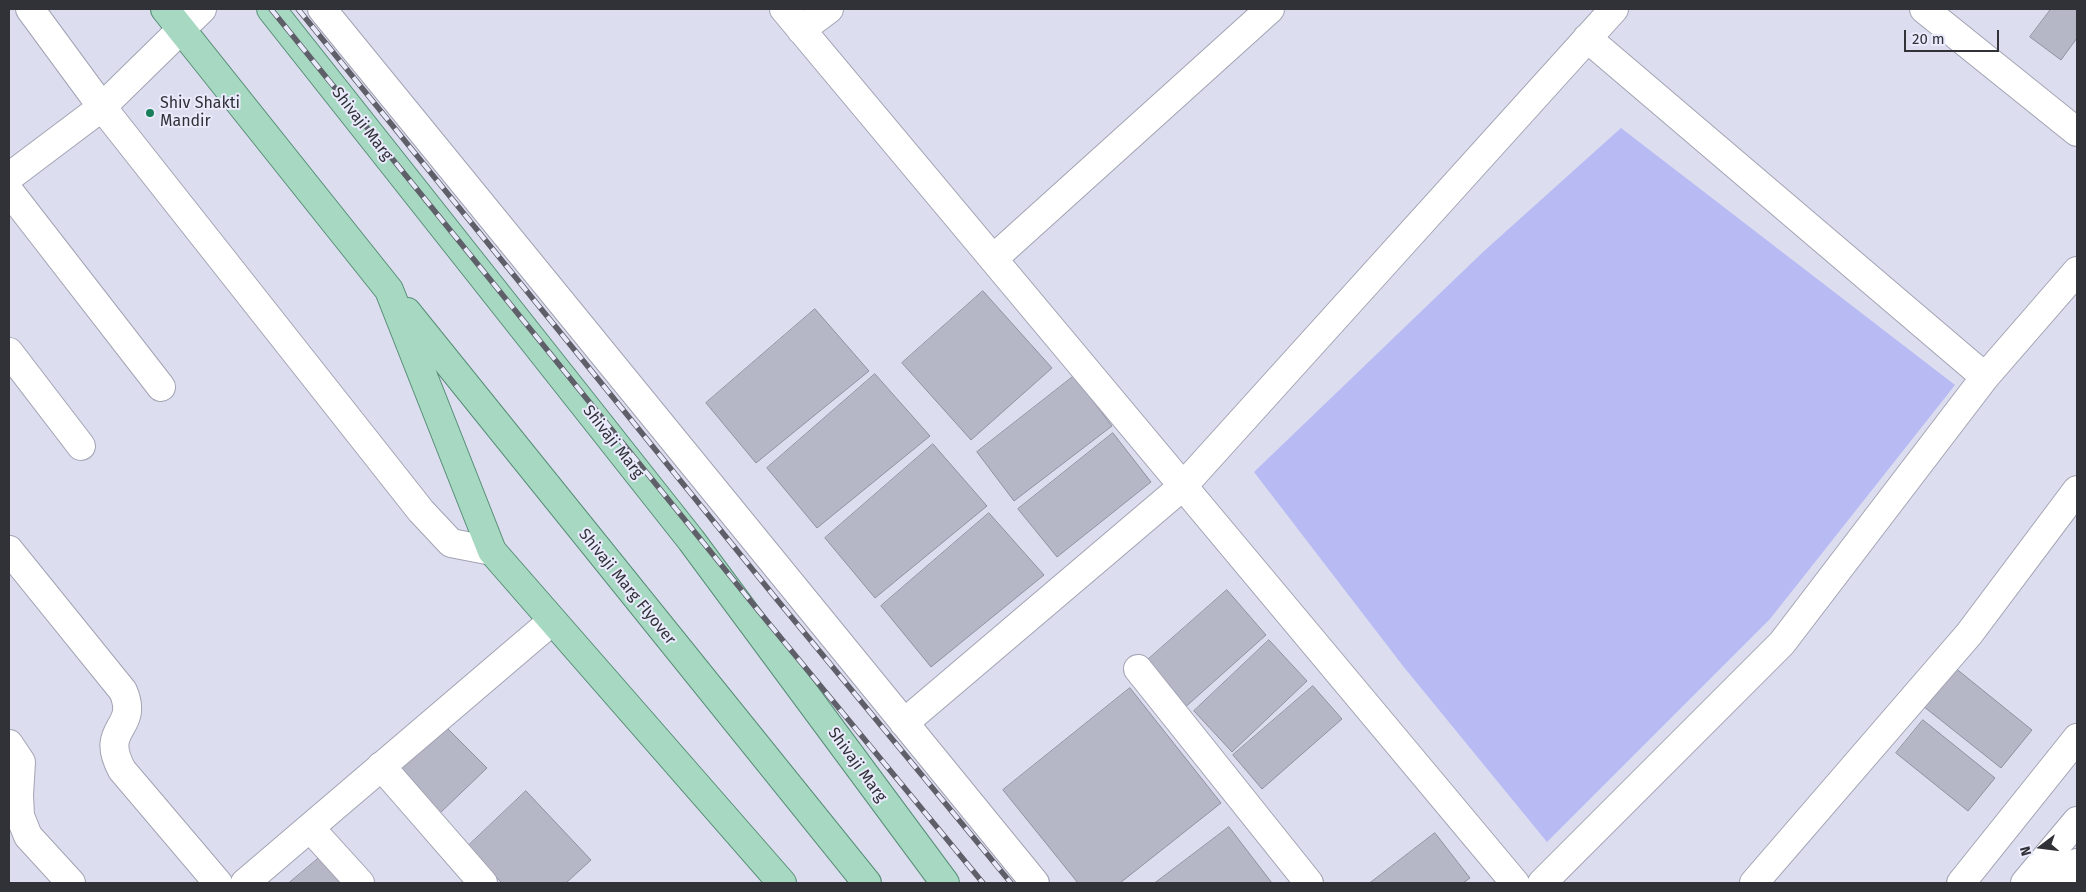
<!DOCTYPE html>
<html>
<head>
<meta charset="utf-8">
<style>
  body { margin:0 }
  #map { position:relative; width:2086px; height:892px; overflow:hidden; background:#dcddee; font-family:"Fira Sans",sans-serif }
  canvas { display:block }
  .frame { position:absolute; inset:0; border:10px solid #313138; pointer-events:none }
  .north { position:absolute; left:2016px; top:822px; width:50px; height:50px; -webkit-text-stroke:4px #e9eafb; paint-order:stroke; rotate:255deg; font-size:14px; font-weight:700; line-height:20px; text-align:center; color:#313138 }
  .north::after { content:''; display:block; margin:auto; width:18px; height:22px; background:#313138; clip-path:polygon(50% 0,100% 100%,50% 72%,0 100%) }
  .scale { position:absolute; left:1904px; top:30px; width:95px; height:22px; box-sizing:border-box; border:2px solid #313138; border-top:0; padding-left:6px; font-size:15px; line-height:18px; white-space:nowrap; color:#313138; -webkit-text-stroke:4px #e9eafb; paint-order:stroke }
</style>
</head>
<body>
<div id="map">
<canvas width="2086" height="892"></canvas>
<div class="frame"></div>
<div class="north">N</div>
<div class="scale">20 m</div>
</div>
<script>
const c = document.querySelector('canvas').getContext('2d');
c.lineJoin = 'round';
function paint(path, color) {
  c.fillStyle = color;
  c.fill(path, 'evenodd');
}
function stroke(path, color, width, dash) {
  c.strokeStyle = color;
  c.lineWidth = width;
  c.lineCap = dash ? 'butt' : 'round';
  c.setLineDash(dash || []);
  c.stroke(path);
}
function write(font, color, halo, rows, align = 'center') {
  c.font = font + ' "Fira Sans",sans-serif';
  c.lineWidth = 4;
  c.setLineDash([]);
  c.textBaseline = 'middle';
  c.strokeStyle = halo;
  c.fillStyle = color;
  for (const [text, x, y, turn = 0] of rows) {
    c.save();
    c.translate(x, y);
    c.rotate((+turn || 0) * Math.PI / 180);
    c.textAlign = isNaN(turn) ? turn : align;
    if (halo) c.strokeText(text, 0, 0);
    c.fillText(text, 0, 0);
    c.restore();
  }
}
const green = new Path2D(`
  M1621,128L1955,385L1770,619L1547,842L1403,666L1254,472L1483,252Z`);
const building = new Path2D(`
  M2051,9H2077V38L2061,60L2030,37Z
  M983,291L1052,368L971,440L902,363Z
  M815,309L869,371L756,463L706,403Z
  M875,374L930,436L817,528L767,468Z
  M1074,376L1112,426L1014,501L977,452Z
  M1113,433L1151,482L1057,557L1018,509Z
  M933,444L987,506L875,598L825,538Z
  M989,513L1044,575L931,667L881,606Z
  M1227,590L1266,635L1182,710L1143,664Z
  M1269,640L1307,681L1232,752L1194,711Z
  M1954,667L2032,730L2001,768L1923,706Z
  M1313,686L1342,719L1262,789L1233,755Z
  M1130,688L1221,803L1120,883H1078L1003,790Z
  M1923,720L1995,778L1968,811L1896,753Z
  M445,726L487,768L439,814L398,772Z
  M526,791L591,860L566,883H502L467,847Z
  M1229,827L1272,883H1155Z
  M1435,833L1470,878L1463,883H1370Z
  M320,857L343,883H289Z`);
const minor = new Path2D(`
  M30,9L102,107L421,511L451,543L492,551
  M322,9L1035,883
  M784,9L1515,883
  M1924,9L2077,132
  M801,30L829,9
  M1587,38L1985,377
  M9,177L102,107L202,9
  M9,191L161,387
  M993,259L1270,9
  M9,352L81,446
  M9,550L123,691C140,730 98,726 122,770L218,883
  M1138,669L1309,883
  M904,723L1183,486L1614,9
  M9,744L21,762L19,795L20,816L28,836L71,883
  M381,766L483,883
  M310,828L360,883
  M245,883L552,621
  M1542,883L1782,643L1985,377L2077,271
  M1754,883L1969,634L2077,490
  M1961,883L2077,738
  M2025,883L2077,821
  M2057,883L2077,863`);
const major = new Path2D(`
  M165,9L389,290L492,551L782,883
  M271,9L691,540L945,883
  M407,312L867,883`);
const rail = new Path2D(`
  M271,9L757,609L983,883
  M298,9L774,596L1011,883`);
const markers = [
  [150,113,5,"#187f5a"]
];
const poiNames = [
  ["Shiv Shakti",160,104],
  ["Mandir",160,122]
];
const streetNames = [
  ["Shivaji Marg",362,124,52],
  ["Shivaji Marg",613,442,52],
  ["Shivaji Marg Flyover",627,587,51],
  ["Shivaji Marg",857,765,54]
];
paint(green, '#b8baf4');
paint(building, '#b5b6c6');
stroke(building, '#8f90a0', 1);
stroke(minor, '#a2a3b3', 30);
stroke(major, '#578e77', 30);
stroke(minor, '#fff', 28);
stroke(major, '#a7d9c2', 28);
stroke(rail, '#5f5f69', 5.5);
stroke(rail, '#e9eafb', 4, [11]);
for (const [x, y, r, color] of markers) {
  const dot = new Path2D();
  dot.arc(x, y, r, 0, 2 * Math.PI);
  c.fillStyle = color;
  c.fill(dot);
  stroke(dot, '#e9eafb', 2);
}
write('16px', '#313138', '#e9eafb', poiNames, 'left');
write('16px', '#313138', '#e9eafb', streetNames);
</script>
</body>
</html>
